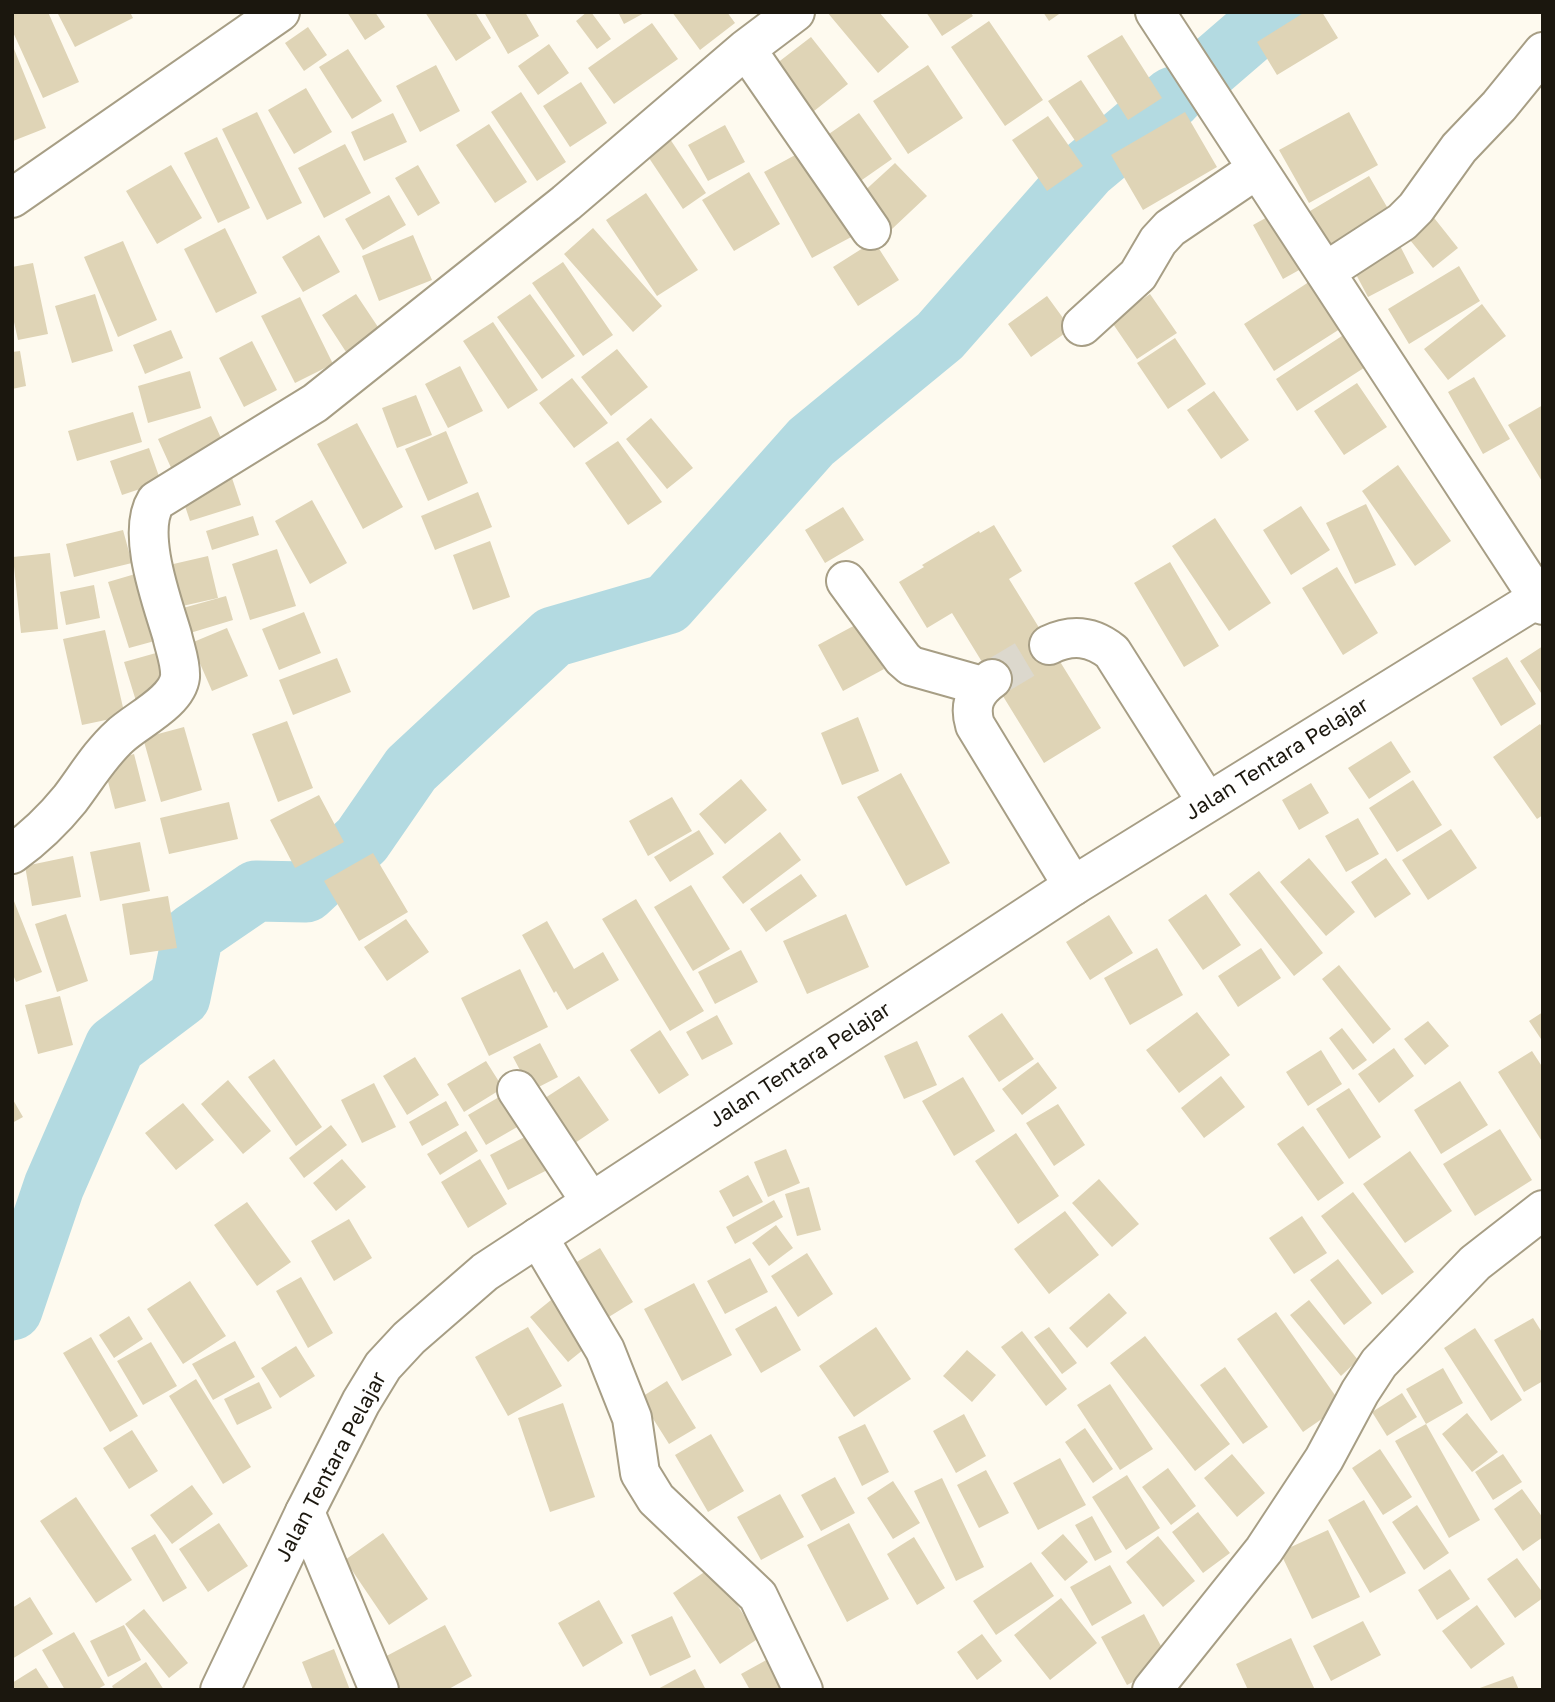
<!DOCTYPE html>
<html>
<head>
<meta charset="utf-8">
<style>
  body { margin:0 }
  #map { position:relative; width:1555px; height:1702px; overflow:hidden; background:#fefaef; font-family:"Golos Text",sans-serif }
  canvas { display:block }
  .frame { position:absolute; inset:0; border:14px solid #1b170e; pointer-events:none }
</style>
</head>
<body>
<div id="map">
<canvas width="1555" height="1702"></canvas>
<div class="frame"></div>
</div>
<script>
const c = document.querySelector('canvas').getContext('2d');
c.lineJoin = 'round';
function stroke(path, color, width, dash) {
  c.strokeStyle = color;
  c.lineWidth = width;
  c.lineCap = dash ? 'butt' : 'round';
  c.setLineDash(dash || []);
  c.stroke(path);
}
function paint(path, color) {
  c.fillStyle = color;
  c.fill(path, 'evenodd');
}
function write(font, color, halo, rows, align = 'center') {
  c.font = font + ' "Golos Text",sans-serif';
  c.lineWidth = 6;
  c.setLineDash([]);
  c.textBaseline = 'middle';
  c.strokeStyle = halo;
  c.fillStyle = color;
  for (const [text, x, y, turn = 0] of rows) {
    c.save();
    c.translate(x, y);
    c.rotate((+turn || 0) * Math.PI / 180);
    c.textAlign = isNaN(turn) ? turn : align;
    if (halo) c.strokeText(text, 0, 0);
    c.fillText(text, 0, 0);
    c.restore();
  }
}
const river = new Path2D(`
  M1202,75L1275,12
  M12,1310L54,1186L115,1046L180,997L193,934L256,891L306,892L362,840L411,769L553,637L667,604L811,442L940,336L1087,169L1173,97`);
const building = new Path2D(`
  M12,12H48L79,82L43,98L12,30Z
  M57,12H130L133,18L75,47Z
  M347,12H375L385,27L365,40Z
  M425,12H475L491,38L456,61Z
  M484,12H525L539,36L508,54Z
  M587,12H591L611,39L597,49L576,21Z
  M618,12H646L624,24Z
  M672,12H727L735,23L700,50Z
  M827,12H879L909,47L878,73Z
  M926,12H970L973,16L942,36Z
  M1043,12H1062L1049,21Z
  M1305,12H1322L1338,38L1277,75L1257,42Z
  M989,21L1043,100L1005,126L951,47Z
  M652,23L678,59L614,104L588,68Z
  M308,27L327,55L304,71L285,43Z
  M1122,35L1162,98L1128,120L1087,56Z
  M811,37L848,84L809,115L772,67Z
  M12,44L46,128L13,141L12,140Z
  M549,44L569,73L538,95L518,66Z
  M348,49L382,101L352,119L319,67Z
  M436,65L460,111L420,132L396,86Z
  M928,65L963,118L908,154L873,101Z
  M1081,80L1108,121L1076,142L1048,101Z
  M581,82L607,123L570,147L543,106Z
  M306,88L332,132L294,154L268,110Z
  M521,92L566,162L537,181L491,112Z
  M257,112L302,203L267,220L222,129Z
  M1185,112L1217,167L1143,210L1111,155Z
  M1349,112L1378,165L1309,203L1279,150Z
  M393,113L407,142L364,161L351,132Z
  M859,113L892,159L859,182L826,136Z
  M1048,116L1083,166L1047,191L1012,140Z
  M489,124L527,182L495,203L456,145Z
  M725,125L745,162L708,181L688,145Z
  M668,136L706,193L683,209L645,152Z
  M217,137L250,208L218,223L184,153Z
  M345,144L371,193L324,218L298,168Z
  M808,148L855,235L812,258L764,172Z
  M895,163L927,196L892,229L860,195Z
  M171,165L202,218L157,244L126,191Z
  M418,165L440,203L418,216L395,178Z
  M749,172L780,224L734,251L702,200Z
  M1369,176L1394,219L1335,254L1310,211Z
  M646,193L698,270L657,296L606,220Z
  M389,195L406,225L363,250L345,219Z
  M1280,210L1310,264L1283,279L1253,225Z
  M1431,214L1458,248L1433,268L1405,234Z
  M225,228L257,293L216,313L184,249Z
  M593,228L662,306L633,332L564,254Z
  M319,235L340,272L303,292L282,257Z
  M413,235L432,280L379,301L362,256Z
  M1397,240L1414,273L1368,297L1351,265Z
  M123,241L157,320L118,337L84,257Z
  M874,241L899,280L858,306L833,267Z
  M563,262L613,335L583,356L532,283Z
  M33,263L48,334L18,340L12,313V267Z
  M1459,266L1480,301L1409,344L1388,309Z
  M1312,280L1343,327L1274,371L1244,324Z
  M95,294L113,351L72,363L55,306Z
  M356,294L382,333L348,355L322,315Z
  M530,294L575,356L542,379L497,317Z
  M1150,294L1177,333L1137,359L1111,321Z
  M1047,296L1071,329L1031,357L1008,324Z
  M300,297L333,364L295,383L261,316Z
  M1482,304L1506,336L1448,380L1424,349Z
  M493,322L538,390L508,409L463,341Z
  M171,330L183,358L145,374L133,345Z
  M1348,332L1370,364L1297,411L1276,379Z
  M1175,338L1206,384L1168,409L1137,363Z
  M252,341L277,390L244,407L219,358Z
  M617,349L648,387L611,416L581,377Z
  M20,351L26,386L12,389V352Z
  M460,366L483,411L448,428L425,384Z
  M190,371L201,408L148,423L138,386Z
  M1474,377L1510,439L1483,454L1448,392Z
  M572,378L608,423L574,448L539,403Z
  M1357,383L1387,427L1344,455L1314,411Z
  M1214,391L1249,440L1221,459L1187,410Z
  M416,395L432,435L397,448L382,408Z
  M1543,405V483L1508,425Z
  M133,412L142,442L77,461L68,431Z
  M211,416L226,449L173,472L158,439Z
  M651,418L693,468L667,489L626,439Z
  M357,423L403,507L363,529L317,444Z
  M446,431L468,483L428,501L405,449Z
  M618,441L662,502L628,525L585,463Z
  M149,448L161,482L122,495L110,461Z
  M1398,465L1451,541L1415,566L1362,491Z
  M232,478L241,505L190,521L181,494Z
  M478,492L492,527L435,550L421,516Z
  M312,500L347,563L310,584L275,521Z
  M1366,504L1396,565L1355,584L1326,523Z
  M1301,506L1330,550L1291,575L1263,530Z
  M843,507L864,540L825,563L805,530Z
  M253,516L259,535L212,550L206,531Z
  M1215,518L1271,603L1229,631L1172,546Z
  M994,525L1022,571L1009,579L1101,728L1044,763L952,613L927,628L899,582L924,567L922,565L979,531L980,533Z
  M123,530L132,563L74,577L66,544Z
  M490,541L510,597L473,610L453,555Z
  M277,549L296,606L250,620L232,564Z
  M50,553L58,629L21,633L13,557Z
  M208,556L218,598L178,607L169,565Z
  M1170,562L1219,646L1184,667L1134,583Z
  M1337,567L1378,633L1343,655L1302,588Z
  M142,572L162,639L129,648L108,582Z
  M94,585L100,618L66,625L60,592Z
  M226,596L233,620L190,633L183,608Z
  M304,612L321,653L279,670L262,629Z
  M859,623L884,669L843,691L818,645Z
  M227,628L248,676L212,691L191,643Z
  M105,630L125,716L82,725L63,639Z
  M1543,646V696L1520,661Z
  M156,653L167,692L136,701L124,662Z
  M1507,657L1536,704L1501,726L1472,678Z
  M337,658L351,692L293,715L279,680Z
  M858,717L879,771L842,785L821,733Z
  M287,721L313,788L278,802L252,734Z
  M1540,724L1543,728V815L1537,819L1493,757Z
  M184,727L202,790L161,802L143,738Z
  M1391,741L1411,772L1369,799L1348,768Z
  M134,754L146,801L115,809L103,762Z
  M901,773L950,863L906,886L857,797Z
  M741,779L767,810L725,844L699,814Z
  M1413,780L1442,825L1397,852L1369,808Z
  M1311,783L1329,813L1299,830L1282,800Z
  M319,795L344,842L295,868L270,820Z
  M672,797L692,831L648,856L629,821Z
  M229,802L238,839L169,854L160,818Z
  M1358,818L1379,854L1346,872L1325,836Z
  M1451,829L1477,868L1428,900L1402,860Z
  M699,830L714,854L670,882L654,857Z
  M780,832L801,860L743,904L722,877Z
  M140,842L150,891L100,901L90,852Z
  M373,853L408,912L359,941L324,881Z
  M73,856L81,897L32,906L25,866Z
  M1309,858L1355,912L1326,936L1280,882Z
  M1386,858L1411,894L1375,918L1351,882Z
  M1259,871L1323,953L1294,976L1229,894Z
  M801,874L817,896L766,932L750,909Z
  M691,885L730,949L693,971L654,907Z
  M1206,894L1241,945L1203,970L1168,920Z
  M12,896L42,972L16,982L12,972Z
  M168,896L177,948L130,955L122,904Z
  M636,899L704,1011L670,1031L602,919Z
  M66,914L88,981L57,992L35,924Z
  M846,914L869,967L807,994L783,941Z
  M1109,915L1133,953L1090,980L1066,942Z
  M406,919L429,952L387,981L364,947Z
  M547,921L574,969L603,952L619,980L567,1010L556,991L554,993L522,935Z
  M1157,948L1183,995L1130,1025L1104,978Z
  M1261,948L1281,978L1238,1007L1218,976Z
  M741,950L758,982L715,1004L698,972Z
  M1339,965L1391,1029L1373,1044L1322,979Z
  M520,969L548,1027L489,1056L461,998Z
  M60,996L73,1045L38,1054L25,1005Z
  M1197,1012L1230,1055L1179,1093L1146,1050Z
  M1543,1012V1042L1529,1021Z
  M1002,1013L1034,1059L999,1082L968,1036Z
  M717,1015L733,1044L702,1060L686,1032Z
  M1428,1021L1449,1046L1425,1065L1404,1039Z
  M1342,1028L1367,1060L1353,1070L1329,1038Z
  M660,1030L689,1075L659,1094L630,1050Z
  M917,1041L937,1085L904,1099L884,1056Z
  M540,1043L558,1077L531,1091L513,1057Z
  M1394,1048L1414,1076L1379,1103L1358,1074Z
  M1321,1050L1342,1084L1308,1106L1286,1072Z
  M1532,1051L1543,1068V1143L1498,1072Z
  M415,1057L439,1095L407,1115L383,1076Z
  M274,1059L322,1127L296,1146L248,1077Z
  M486,1061L503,1088L464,1112L447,1084Z
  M1038,1062L1057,1088L1022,1115L1002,1089Z
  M579,1076L609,1120L575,1143L545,1098Z
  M1221,1076L1245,1107L1204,1138L1181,1108Z
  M963,1077L995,1131L954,1156L922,1101Z
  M228,1080L271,1131L243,1154L201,1104Z
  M1460,1081L1488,1125L1441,1154L1414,1110Z
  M374,1083L396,1127L362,1143L341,1100Z
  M1349,1088L1381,1137L1349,1159L1316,1109Z
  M513,1089L531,1119L486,1145L468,1115Z
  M12,1098L23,1117L12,1123Z
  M446,1101L459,1125L422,1146L409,1122Z
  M183,1103L214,1140L176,1170L145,1133Z
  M1058,1104L1085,1145L1054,1166L1026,1123Z
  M331,1125L347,1145L304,1178L289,1158Z
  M1303,1126L1344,1183L1318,1201L1277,1144Z
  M540,1129L559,1164L508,1190L490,1155Z
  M1500,1129L1532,1180L1475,1216L1443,1164Z
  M466,1131L478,1151L440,1175L427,1154Z
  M1016,1133L1059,1196L1018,1224L975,1161Z
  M786,1149L800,1183L768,1197L754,1162Z
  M1410,1151L1452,1211L1405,1243L1363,1184Z
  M342,1159L366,1187L336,1211L313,1183Z
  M480,1159L507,1204L468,1228L441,1182Z
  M748,1175L763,1202L733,1217L719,1191Z
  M1099,1179L1139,1224L1112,1247L1072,1203Z
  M809,1187L821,1230L797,1236L785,1194Z
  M1353,1192L1414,1272L1382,1295L1321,1216Z
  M774,1200L783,1217L735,1244L726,1227Z
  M247,1202L291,1262L257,1286L214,1225Z
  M1065,1211L1099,1255L1049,1294L1014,1249Z
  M1302,1216L1327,1253L1294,1274L1269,1238Z
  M349,1219L372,1258L334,1281L311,1241Z
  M776,1225L793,1248L769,1266L752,1243Z
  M600,1248L633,1302L599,1323L565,1269Z
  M807,1253L833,1294L798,1317L771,1276Z
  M750,1258L768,1292L725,1314L707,1281Z
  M1338,1259L1372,1303L1344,1325L1310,1280Z
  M301,1277L333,1333L308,1348L276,1291Z
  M190,1281L226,1336L183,1364L147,1309Z
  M694,1283L732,1355L682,1381L644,1309Z
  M1109,1293L1127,1313L1087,1348L1069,1328Z
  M556,1296L594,1341L568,1362L530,1317Z
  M1309,1300L1358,1360L1341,1376L1290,1315Z
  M776,1306L801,1350L761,1373L735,1329Z
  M1276,1312L1342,1405L1303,1432L1237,1339Z
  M129,1316L143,1339L114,1358L99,1335Z
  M1533,1318L1543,1334V1381L1524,1392L1494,1340Z
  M528,1327L562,1386L508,1416L475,1357Z
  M876,1327L911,1379L854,1417L819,1366Z
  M1049,1327L1077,1363L1062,1374L1034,1337Z
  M1475,1328L1522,1400L1491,1421L1444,1348Z
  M1022,1331L1067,1389L1046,1406L1001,1347Z
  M1145,1336L1230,1444L1195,1471L1110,1363Z
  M91,1337L138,1416L110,1432L63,1353Z
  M235,1341L255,1377L213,1400L192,1364Z
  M151,1342L177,1386L143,1405L117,1361Z
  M296,1346L315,1376L280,1398L261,1368Z
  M967,1350L996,1375L972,1402L943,1376Z
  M1225,1367L1268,1427L1243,1444L1200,1385Z
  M1443,1368L1463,1403L1426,1424L1480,1520L1449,1538L1395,1441L1426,1424L1406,1389Z
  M196,1379L251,1467L223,1484L169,1396Z
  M667,1381L696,1428L669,1444L640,1398Z
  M259,1382L272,1408L237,1425L224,1399Z
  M1110,1384L1153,1449L1120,1470L1077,1405Z
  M1402,1393L1417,1417L1387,1436L1372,1412Z
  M563,1403L595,1497L550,1512L518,1418Z
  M1467,1413L1498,1452L1472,1472L1442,1434Z
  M964,1414L986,1456L956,1473L933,1431Z
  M865,1424L889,1472L862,1486L838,1437Z
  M1085,1428L1113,1469L1093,1483L1065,1442Z
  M132,1430L158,1471L129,1489L103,1448Z
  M711,1434L744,1491L708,1512L675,1455Z
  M1380,1449L1412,1497L1383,1515L1352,1468Z
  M1232,1454L1265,1493L1237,1517L1204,1478Z
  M1503,1454L1522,1482L1493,1500L1475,1472Z
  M1060,1458L1086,1505L1038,1530L1013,1483Z
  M1168,1468L1196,1506L1171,1525L1142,1487Z
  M986,1470L1009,1513L979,1528L957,1485Z
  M1127,1475L1160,1528L1126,1550L1092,1497Z
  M835,1477L855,1513L821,1531L801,1495Z
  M942,1478L984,1567L956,1581L914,1491Z
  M893,1481L920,1523L893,1539L867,1498Z
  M192,1485L213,1514L172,1544L150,1515Z
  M1522,1489L1543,1518V1537L1523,1551L1494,1509Z
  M780,1494L804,1537L761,1560L737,1517Z
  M76,1497L132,1580L96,1603L40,1521Z
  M1364,1500L1406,1573L1370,1593L1328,1520Z
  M1417,1505L1449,1553L1424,1570L1392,1522Z
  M1198,1512L1230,1553L1203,1573L1172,1532Z
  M1092,1516L1112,1552L1095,1561L1075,1525Z
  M219,1523L248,1566L208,1592L179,1549Z
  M849,1523L889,1599L847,1622L807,1545Z
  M1328,1530L1360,1597L1312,1619L1280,1552Z
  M383,1533L428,1599L389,1625L345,1560Z
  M155,1534L187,1588L163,1602L131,1548Z
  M1063,1534L1088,1562L1065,1581L1041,1553Z
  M1158,1536L1195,1581L1163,1607L1126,1562Z
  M914,1537L945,1588L917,1605L887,1554Z
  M1517,1558L1543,1593V1598L1515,1618L1487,1579Z
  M1031,1562L1054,1596L996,1635L973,1601Z
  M1110,1565L1132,1603L1092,1626L1070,1587Z
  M712,1567L759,1638L720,1664L673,1593Z
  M1450,1569L1470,1599L1437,1620L1418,1590Z
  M30,1597L53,1634L12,1659V1608Z
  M1061,1598L1097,1643L1050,1680L1014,1635Z
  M599,1600L623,1643L583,1667L558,1623Z
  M1477,1605L1505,1644L1471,1669L1442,1631Z
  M144,1609L188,1663L169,1678L125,1624Z
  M1144,1614L1170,1663L1127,1685L1101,1637Z
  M672,1616L691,1657L650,1676L631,1635Z
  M1363,1621L1381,1655L1331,1681L1313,1646Z
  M124,1625L141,1660L108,1677L90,1641Z
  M445,1625L472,1676L447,1690H395L379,1660Z
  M74,1632L105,1685L96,1690H65L42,1650Z
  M982,1634L1002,1661L977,1680L957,1652Z
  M1291,1638L1315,1690H1248L1236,1664Z
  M334,1649L350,1690H313L302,1662Z
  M770,1658L788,1690H750L741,1674Z
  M146,1662L164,1690H114L112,1686Z
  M36,1668L50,1690H13L12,1683Z
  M695,1669L706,1690H656Z
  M1513,1676L1519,1690H1477V1689Z`);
const minorTunnel = new Path2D(`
  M992,679L1049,645`);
const minor = new Path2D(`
  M1155,12L1543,605
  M746,49L871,230
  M12,198L280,12
  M1325,272L1402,222L1416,208L1459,148L1499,106L1543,52
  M1082,326L1138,275L1158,241L1170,228L1257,169
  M846,581L903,659L911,666L982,686
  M1049,645C1072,634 1092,636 1112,652L1207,802
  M992,679C975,691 969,705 975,725L1073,886
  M12,854C34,838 53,820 70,799C86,778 100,754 120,736C137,720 177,702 180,677C181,663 175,649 172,635C162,601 136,533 156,501L315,403L566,203L746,49L795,12
  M517,1090L591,1202
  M538,1237L605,1350L632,1418L640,1473L656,1499L758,1596L803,1690
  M305,1512L379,1690
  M1152,1690L1264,1550L1324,1459L1360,1392L1379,1363L1475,1263L1543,1210`);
const highway = new Path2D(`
  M220,1690L305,1512L361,1402L383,1366L409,1338L485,1272L1073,886L1543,595`);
const streetNames = [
  ["Jalan Tentara Pelajar",1277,759,-32],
  ["Jalan Tentara Pelajar",800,1065,-33],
  ["Jalan Tentara Pelajar",331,1467,-62]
];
stroke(river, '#b3dae1', 61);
paint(building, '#dfd4b6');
stroke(minorTunnel, '#dcd8cd', 38, [38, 19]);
stroke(minor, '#a79e85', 42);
stroke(highway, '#a79e85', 42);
stroke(minor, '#fff', 38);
stroke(highway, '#fff', 38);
write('21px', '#1b170e', '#fff', streetNames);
</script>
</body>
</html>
